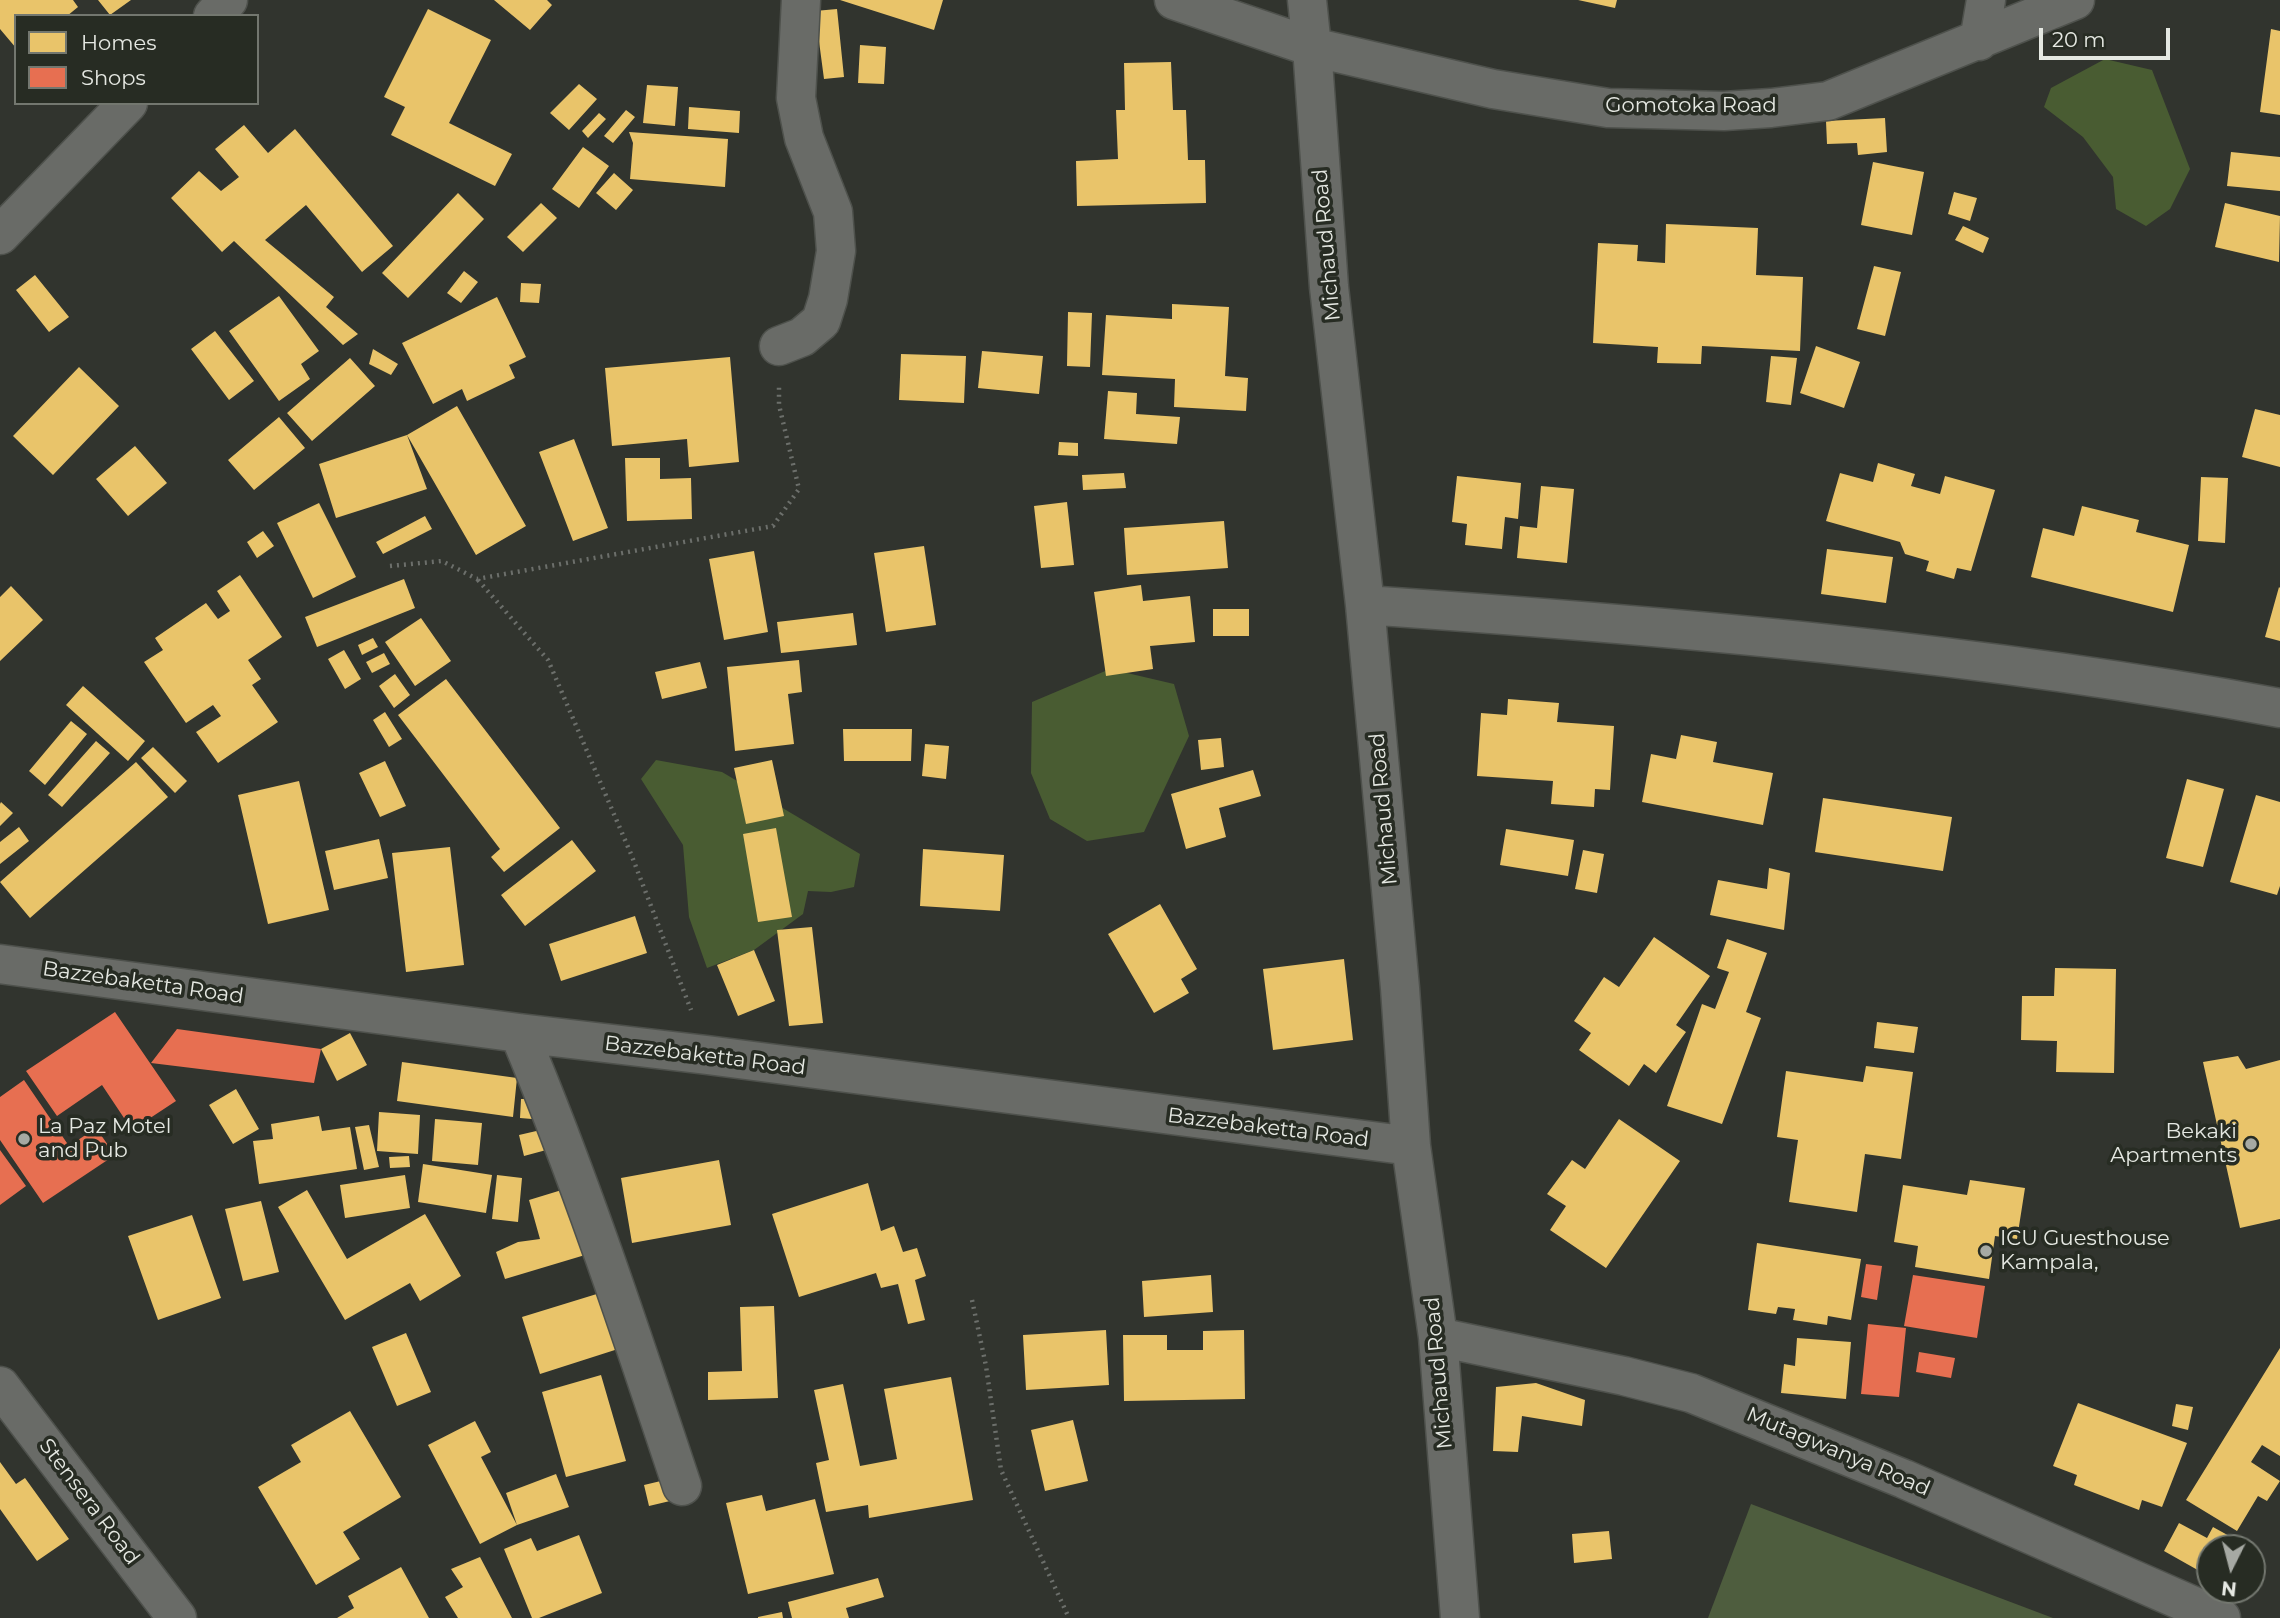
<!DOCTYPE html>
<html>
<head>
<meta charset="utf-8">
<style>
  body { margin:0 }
  #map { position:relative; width:2280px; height:1618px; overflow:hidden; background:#31342e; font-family:Montserrat,sans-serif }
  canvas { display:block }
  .legend { position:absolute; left:14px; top:14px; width:245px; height:91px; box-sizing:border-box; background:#272c23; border:2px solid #73776f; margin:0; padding:9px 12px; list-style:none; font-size:21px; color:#e5e8e2 }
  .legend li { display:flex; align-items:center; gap:14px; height:35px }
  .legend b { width:35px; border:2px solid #73776f }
  .north { position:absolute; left:2196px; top:1534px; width:70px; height:70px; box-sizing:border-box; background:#272c23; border:2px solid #73776f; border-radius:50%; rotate:186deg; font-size:19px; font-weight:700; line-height:28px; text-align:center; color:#e5e8e2 }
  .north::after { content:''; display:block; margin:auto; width:24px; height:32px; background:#a6a9a3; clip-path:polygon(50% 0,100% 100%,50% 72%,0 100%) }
  .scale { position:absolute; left:2039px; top:28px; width:131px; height:32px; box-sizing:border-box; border:4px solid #e5e8e2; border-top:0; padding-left:9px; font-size:21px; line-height:24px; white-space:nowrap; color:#e5e8e2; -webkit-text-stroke:5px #272c23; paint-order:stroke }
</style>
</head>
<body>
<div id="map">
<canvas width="2280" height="1618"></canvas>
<ul class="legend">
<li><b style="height:19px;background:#e9c46a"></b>Homes</li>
<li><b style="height:19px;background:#e76f51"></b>Shops</li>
</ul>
<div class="north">N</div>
<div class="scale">20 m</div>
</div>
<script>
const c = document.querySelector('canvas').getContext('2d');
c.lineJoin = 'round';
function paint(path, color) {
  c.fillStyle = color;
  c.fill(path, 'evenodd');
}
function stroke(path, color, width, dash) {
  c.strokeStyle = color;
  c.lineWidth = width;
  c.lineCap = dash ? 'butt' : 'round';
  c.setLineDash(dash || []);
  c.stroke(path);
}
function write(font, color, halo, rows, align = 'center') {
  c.font = font + ' Montserrat,sans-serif';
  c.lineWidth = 7;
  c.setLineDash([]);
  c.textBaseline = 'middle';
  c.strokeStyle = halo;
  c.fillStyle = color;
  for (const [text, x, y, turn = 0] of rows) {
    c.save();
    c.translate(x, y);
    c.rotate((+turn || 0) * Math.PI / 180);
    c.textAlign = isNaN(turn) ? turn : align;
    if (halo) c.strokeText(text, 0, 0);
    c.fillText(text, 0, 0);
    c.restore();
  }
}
const green = new Path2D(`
  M1751,1504L2053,1618H1708Z`);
const forest = new Path2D(`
  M2105,59L2152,70L2190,169L2170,209L2146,226L2116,209L2113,177L2083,137L2044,107L2051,88Z
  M1110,669L1174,684L1189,736L1144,832L1087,841L1050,819L1031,773L1032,702Z
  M656,760L722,772L860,854L854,887L831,892L808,891L803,914L754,950L707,968L689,917L683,845L641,779Z`);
const homes = new Path2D(`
  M0,0H73L78,7L67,16H16V48L0,29Z
  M98,0H131L110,15Z
  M494,0H547L552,5L530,30Z
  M840,0H943L934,30Z
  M1578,0H1617L1615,8Z
  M428,9L491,40L449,123L512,154L495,186L391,135L405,107L384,97Z
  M837,9L844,77L824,79L815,11Z
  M2271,29L2280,31V115L2260,112Z
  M860,45L886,47L884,84L858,83Z
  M1171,62L1173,110H1186L1188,160H1205L1206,203L1077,206L1076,161L1118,159L1116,110H1125L1124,63Z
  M579,84L597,99L569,130L550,113Z
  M647,85L678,87L675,126L643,123Z
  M689,107L740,111L739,133L688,129Z
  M626,110L635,117L613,143L604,136Z
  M599,113L606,119L588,138L582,131Z
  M1885,118L1887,152L1858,155L1857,143L1827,144L1826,121Z
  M244,125L268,153L295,129L393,246L362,272L306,205L265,240L334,297L326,307L358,334L343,345L234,241L222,252L171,198L199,171L221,191L239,177L215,149Z
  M629,132L728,139L725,187L630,179L633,143Z
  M583,147L609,166L579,208L552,189Z
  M2231,152L2280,157V191L2227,186Z
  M1873,162L1924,172L1912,235L1861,225Z
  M614,173L633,190L616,210L596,193Z
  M1954,192L1977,198L1970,221L1948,214Z
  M458,193L484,219L408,298L382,273Z
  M541,203L557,218L523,252L507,237Z
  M2225,203L2280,216L2279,262L2215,247Z
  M1666,224L1758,228L1756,275L1803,277L1800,351L1702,346L1701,364L1657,363L1658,347L1593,343L1598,243L1638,245L1637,261L1665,263Z
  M1963,226L1989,238L1983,253L1955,240Z
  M1874,266L1901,272L1885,336L1857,329Z
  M464,271L478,282L461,303L447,293Z
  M35,275L69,317L49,332L16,290Z
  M521,283L541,284L539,303L520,302Z
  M279,296L319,351L301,364L310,379L279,401L229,331Z
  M497,297L526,357L509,365L515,378L467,401L462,389L433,404L402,343Z
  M1172,304L1229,307L1225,376L1248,378L1246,411L1174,407L1175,379L1102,375L1106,315L1172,319Z
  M1068,312L1092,313L1090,367L1067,366Z
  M215,331L254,381L229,400L191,349Z
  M1816,346L1860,362L1844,408L1800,393Z
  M373,349L398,364L391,375L369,364Z
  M982,351L1043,356L1039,394L978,388Z
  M901,354L966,356L964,403L899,400Z
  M1771,356L1797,358L1791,405L1766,402Z
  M730,357L739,462L689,467L687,439L612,446L605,368Z
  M350,358L375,386L312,441L287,413Z
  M79,367L119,406L53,475L13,436Z
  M1108,391L1137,393L1136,414L1180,417L1177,444L1104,439Z
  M457,406L526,526L476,555L407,435Z
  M2255,409L2280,415V467L2242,457Z
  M279,417L305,448L254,490L228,460Z
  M407,435L427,489L336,518L319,464Z
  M574,439L608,528L573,541L539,452Z
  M1059,442L1078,443V456L1058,455Z
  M135,446L167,483L128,516L96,479Z
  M625,458H660V479L691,478L692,519L627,521Z
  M1878,463L1915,474L1911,486L1940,494L1945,476L1995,490L1971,571L1957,568L1954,579L1926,571L1929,561L1905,554L1900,542L1826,521L1840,473L1873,482Z
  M1124,473L1126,488L1083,490L1082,475Z
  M1457,476L1521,483L1518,519L1505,517L1502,549L1465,545L1467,524L1452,522Z
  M2201,477L2228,478L2225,543L2198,541Z
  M1541,486L1574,489L1567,563L1517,558L1520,526L1537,528Z
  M1067,502L1074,565L1041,568L1034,506Z
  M319,503L356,577L313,598L277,523Z
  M2082,506L2139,520L2136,532L2189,545L2173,612L2031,577L2043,528L2074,536Z
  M425,516L432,529L383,554L376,542Z
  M1224,521L1228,568L1127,575L1124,528Z
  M263,531L274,546L257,558L247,542Z
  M924,546L936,625L886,632L874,553Z
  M1827,549L1893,557L1886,603L1821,594Z
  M754,551L768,632L724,640L709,559Z
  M240,575L282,637L248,660L261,679L252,685L278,722L218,763L196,732L221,716L213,705L186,723L144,662L163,650L155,638L206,603L218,619L230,611L217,591Z
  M404,579L415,608L317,647L305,617Z
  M1141,585L1143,601L1190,596L1195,642L1150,646L1153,669L1106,676L1094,592Z
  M11,586L43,620L0,661V597Z
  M2279,587L2280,588V641L2265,637Z
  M1213,609H1249V636H1213Z
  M853,613L857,645L781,653L777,622Z
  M421,618L451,661L415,686L385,642Z
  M373,638L378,647L362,655L358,645Z
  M344,650L361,679L345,689L328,659Z
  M384,653L390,664L372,673L366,662Z
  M799,660L802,692L788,694L794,744L735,751L727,667Z
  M700,662L707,688L662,699L655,672Z
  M395,674L410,695L394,708L379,686Z
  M446,679L560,828L504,872L491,857L500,849L398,715Z
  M83,686L145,741L128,761L66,705Z
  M1508,699L1559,703L1557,722L1614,726L1610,790L1595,789L1594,807L1551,804L1553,781L1477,776L1481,713L1507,715Z
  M385,712L402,739L389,747L373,720Z
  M71,721L87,734L45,785L29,771Z
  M843,729H912L911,761H844Z
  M1681,735L1717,742L1713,762L1773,773L1763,825L1642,802L1651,754L1676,759Z
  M1221,738L1224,767L1201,770L1198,740Z
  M96,741L110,753L62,807L48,795Z
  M925,744L949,746L946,779L922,776Z
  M153,747L187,781L175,793L141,758Z
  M772,760L784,816L746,824L734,768Z
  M385,761L406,806L380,817L359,773Z
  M136,762L168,797L30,918L0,882Z
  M1253,770L1261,796L1219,808L1226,837L1186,849L1171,794Z
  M2187,779L2224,789L2203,867L2166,858Z
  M299,781L329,910L268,924L238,795Z
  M2256,795L2280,802V886L2277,895L2230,882Z
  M1823,798L1952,817L1943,871L1815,852Z
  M1,802L13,813L0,826V804Z
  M19,827L29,841L0,864V842Z
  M776,828L792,917L758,922L743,834Z
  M1506,829L1574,840L1568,876L1500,865Z
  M379,839L388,878L334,890L325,851Z
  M572,840L596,871L525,926L501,895Z
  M450,847L464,965L406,972L392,853Z
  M923,849L1004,855L1000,911L920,906Z
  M1583,850L1604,854L1597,893L1575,889Z
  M1769,868L1790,873L1784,930L1710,915L1718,880L1767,889Z
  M1160,904L1197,969L1181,979L1189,993L1154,1013L1108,934Z
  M635,916L647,953L561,981L549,944Z
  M812,927L823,1023L789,1026L777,930Z
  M1654,937L1710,976L1676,1025L1686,1032L1656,1073L1644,1064L1629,1086L1579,1050L1591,1033L1574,1021L1604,977L1619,987Z
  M1727,939L1767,953L1746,1012L1761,1018L1722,1124L1667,1106L1702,1004L1715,1009L1729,972L1717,968Z
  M754,950L775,1001L738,1016L717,965Z
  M1344,959L1353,1040L1273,1050L1263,969Z
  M2055,968L2116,969L2114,1073L2056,1072L2057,1041L2021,1040L2022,996H2054Z
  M1877,1022L1918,1027L1914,1053L1874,1048Z
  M350,1033L367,1065L337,1081L321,1049Z
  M2238,1056L2246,1069L2280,1060V1219L2240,1228L2203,1062Z
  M402,1062L517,1078L513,1117L397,1101Z
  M1866,1066L1913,1072L1901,1159L1865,1154L1857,1212L1789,1202L1798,1140L1777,1137L1786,1071L1863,1082Z
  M236,1089L259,1129L233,1144L209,1105Z
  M521,1099H533L532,1119L520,1118Z
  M379,1112L420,1115L418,1154L377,1151Z
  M319,1116L322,1131L350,1127L357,1169L259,1184L253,1141L273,1139L271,1124Z
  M435,1119L482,1123L478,1165L432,1161Z
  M1619,1119L1680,1161L1606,1268L1550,1230L1566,1206L1547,1194L1572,1160L1585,1169Z
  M369,1125L379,1167L364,1170L355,1127Z
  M545,1129L550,1149L524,1156L519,1135Z
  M409,1156L410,1167L390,1168L389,1157Z
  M719,1160L731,1225L632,1243L621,1178Z
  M423,1164L492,1175L486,1213L418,1202Z
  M405,1175L410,1208L345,1218L340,1185Z
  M497,1175L522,1178L518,1222L492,1219Z
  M1970,1180L2025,1188L2017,1239L1995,1236L1989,1279L1915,1267L1918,1246L1894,1242L1903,1185L1967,1195Z
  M868,1183L881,1231L894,1226L903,1252L917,1248L926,1276L915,1280L925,1320L908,1324L898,1284L881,1288L876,1273L799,1297L772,1214Z
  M565,1189L585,1255L505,1279L496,1252L518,1242L540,1239L529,1200Z
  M307,1190L347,1259L425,1214L461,1276L420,1301L410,1283L345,1320L278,1207Z
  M261,1201L279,1272L243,1281L225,1209Z
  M192,1215L221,1298L158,1320L128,1236Z
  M1757,1243L1861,1259L1851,1320L1828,1316L1827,1325L1793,1320L1795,1309L1778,1307L1776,1314L1748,1310Z
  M1211,1275L1213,1312L1144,1317L1142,1281Z
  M600,1293L618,1349L540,1374L522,1317Z
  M774,1306L778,1398L708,1400V1372L742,1371L740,1307Z
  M1106,1330L1109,1385L1026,1390L1023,1335Z
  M1244,1330L1245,1399L1124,1401L1123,1335H1167V1350H1203V1331Z
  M406,1333L431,1392L397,1406L372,1347Z
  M1797,1338L1851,1342L1846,1399L1781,1393L1784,1364L1795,1366Z
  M2280,1348V1456L2262,1445L2251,1462L2280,1481L2267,1501L2258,1496L2237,1531L2186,1500Z
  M601,1375L626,1461L566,1477L542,1392Z
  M951,1377L973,1500L869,1518L868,1505L826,1512L816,1463L829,1460L814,1390L843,1384L860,1466L897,1459L884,1389Z
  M1536,1383L1585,1400L1582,1426L1522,1416L1518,1452L1493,1451L1496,1387Z
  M2078,1403L2187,1443L2162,1507L2142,1500L2139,1510L2074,1485L2077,1475L2053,1466Z
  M2176,1404L2193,1407L2188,1430L2172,1426Z
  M350,1411L401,1497L343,1532L360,1559L316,1585L258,1487L301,1462L291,1445Z
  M1073,1420L1088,1481L1045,1491L1031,1430Z
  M475,1421L491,1452L481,1457L517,1525L480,1544L428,1445Z
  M0,1462L16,1484L25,1478L69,1539L37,1561L0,1509Z
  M556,1474L569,1507L517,1525L506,1493Z
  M665,1480L670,1501L649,1506L644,1485Z
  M762,1495L766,1511L815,1499L834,1574L748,1594L726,1503Z
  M2179,1523L2207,1538L2213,1527L2251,1548H2210V1577L2164,1551Z
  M1609,1531L1612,1559L1574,1563L1572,1534Z
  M579,1535L602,1593L539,1618H532L504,1549L531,1538L537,1551Z
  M480,1557L512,1618H458L445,1597L463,1587L451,1569Z
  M401,1567L429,1618H337L354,1608L348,1596Z
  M878,1578L884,1597L846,1608L849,1618H792L788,1602Z
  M782,1612L783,1618H758V1617Z`);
const shops = new Path2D(`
  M115,1012L176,1101L132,1130L102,1085L57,1116L26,1071Z
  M177,1029L321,1049L314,1083L151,1063Z
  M24,1080L69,1146L96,1128L115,1155L43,1203L0,1140V1097Z
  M0,1150L26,1186L0,1205Z
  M1866,1264L1882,1266L1877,1300L1861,1297Z
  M1913,1275L1985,1286L1977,1338L1904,1326Z
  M1868,1324L1906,1328L1899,1397L1861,1394Z
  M1919,1352L1955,1358L1951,1378L1916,1372Z`);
const path = new Path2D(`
  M390,566L442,561L477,579L773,526L799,489L779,405V385
  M478,580L548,660L631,854L691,1010
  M972,1300L986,1366L1001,1470L1069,1618`);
const street = new Path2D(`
  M1174,0L1312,47L1493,89L1608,108L1724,111L1771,108L1828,101L2075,0
  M1307,0L1312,47L1329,287L1365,605L1400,988L1411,1146L1438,1337L1460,1618
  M1979,41L1986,0
  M779,346L802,337L821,321L828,299L836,251L833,212L804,138L796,98L801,0
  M1365,605C1672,626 1978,652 2280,708
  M0,964L519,1033L707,1055L1411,1146
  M519,1033C581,1181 631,1333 682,1486
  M1438,1337L1624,1376L1691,1393L1904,1479L2221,1618`);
const secondary = new Path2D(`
  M213,16L228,0
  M0,235L128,103
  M0,1386L177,1618`);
const markers = [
  [24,1139,7,"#a6a9a3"],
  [2251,1144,7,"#a6a9a3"],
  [1986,1251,7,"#a6a9a3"]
];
const streetNames = [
  ["Gomotoka Road",1691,106],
  ["Michaud Road",1327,245,-95],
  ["Michaud Road",1384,809,-95],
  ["Bazzebaketta Road",143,983,8],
  ["Bazzebaketta Road",705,1056,7],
  ["Bazzebaketta Road",1268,1128,7],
  ["Michaud Road",1439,1373,-95],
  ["Mutagwanya Road",1838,1452,23],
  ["Stensera Road",89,1502,53]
];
const poiNames = [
  ["La Paz Motel",38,1127],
  ["and Pub",38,1151],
  ["Bekaki",2237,1132,"right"],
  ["Apartments",2237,1156,"right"],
  ["ICU Guesthouse",2000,1239],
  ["Kampala,",2000,1263]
];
paint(green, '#4e5d3e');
paint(forest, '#495c32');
paint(homes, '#e9c46a');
paint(shops, '#e76f51');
stroke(street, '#4e514c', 41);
stroke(secondary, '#4e514c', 41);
stroke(path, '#6c6f6b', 4.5, [2, 5]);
stroke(street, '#696b67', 38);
stroke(secondary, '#696b67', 38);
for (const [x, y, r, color] of markers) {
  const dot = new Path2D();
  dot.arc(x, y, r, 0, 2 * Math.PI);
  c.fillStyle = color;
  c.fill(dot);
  stroke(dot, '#272c23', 2.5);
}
write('21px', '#e5e8e2', '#272c23', streetNames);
write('21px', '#e5e8e2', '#272c23', poiNames, 'left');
</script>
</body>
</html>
